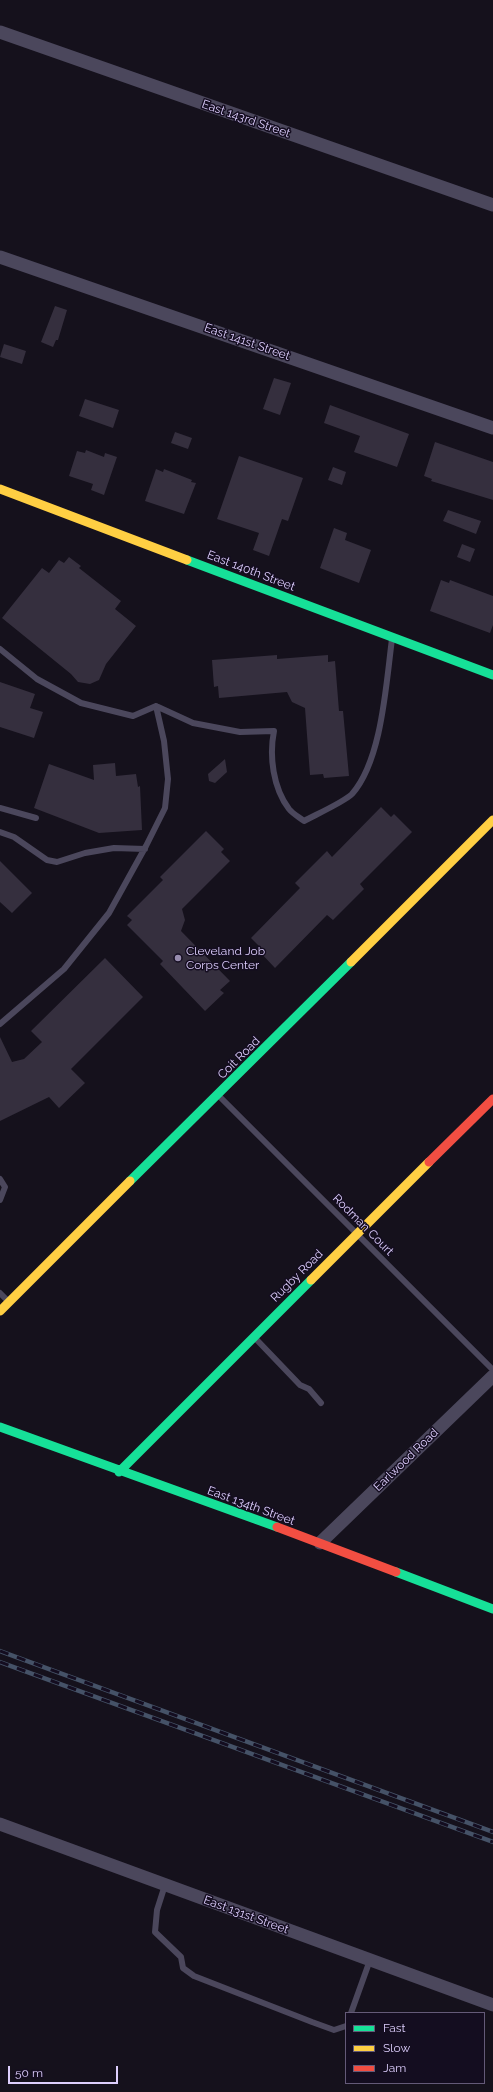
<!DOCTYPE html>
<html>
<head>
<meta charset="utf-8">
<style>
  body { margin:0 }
  #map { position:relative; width:493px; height:2092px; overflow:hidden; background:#15111c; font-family:Raleway,sans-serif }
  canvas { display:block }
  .legend { position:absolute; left:345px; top:2012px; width:140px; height:72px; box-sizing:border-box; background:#140d20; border:1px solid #645a78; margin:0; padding:5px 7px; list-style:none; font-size:12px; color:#ddcefd }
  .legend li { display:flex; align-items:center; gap:8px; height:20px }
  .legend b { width:20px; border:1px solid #645a78 }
  .scale { position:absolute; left:8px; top:2066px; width:110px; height:18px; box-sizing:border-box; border:2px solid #ddcefd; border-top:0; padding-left:5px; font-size:12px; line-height:14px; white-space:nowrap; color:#ddcefd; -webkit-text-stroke:3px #140d20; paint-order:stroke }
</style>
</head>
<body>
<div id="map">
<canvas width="493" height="2092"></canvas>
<ul class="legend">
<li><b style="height:5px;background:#16e098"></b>Fast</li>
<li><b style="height:5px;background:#ffcf43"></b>Slow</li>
<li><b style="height:5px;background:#f24e42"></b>Jam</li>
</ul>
<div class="scale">50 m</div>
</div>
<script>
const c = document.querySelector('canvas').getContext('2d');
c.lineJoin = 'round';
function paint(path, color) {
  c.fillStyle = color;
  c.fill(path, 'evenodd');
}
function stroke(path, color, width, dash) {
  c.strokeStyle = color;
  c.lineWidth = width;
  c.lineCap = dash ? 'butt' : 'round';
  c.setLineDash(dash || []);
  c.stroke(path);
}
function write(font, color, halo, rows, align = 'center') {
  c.font = font + ' Raleway,sans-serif';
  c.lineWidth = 3;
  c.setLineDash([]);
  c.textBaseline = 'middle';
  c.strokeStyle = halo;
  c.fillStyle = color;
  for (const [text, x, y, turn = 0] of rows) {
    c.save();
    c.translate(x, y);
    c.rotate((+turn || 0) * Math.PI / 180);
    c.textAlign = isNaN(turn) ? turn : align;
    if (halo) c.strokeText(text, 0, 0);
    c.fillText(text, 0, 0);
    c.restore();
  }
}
const building = new Path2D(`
  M55,306L67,310L58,340H56L53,347L41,342Z
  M4,344L26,351L22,364L0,357Z
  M274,378L291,383L280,415L263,409Z
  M85,399L119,410L113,428L79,416Z
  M330,405L409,434L397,467L354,452L360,436L324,423Z
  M175,432L192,438L188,449L171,443Z
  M435,442L493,462V500L431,481L432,479L424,476Z
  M86,450L104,457L105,453L117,457L104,495L91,490L93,484L69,476L77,451L85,453Z
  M239,456L303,478L288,521L282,519L269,556L253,550L259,533L217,519Z
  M333,467L346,472L342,485L328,480Z
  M156,469L163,472L164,469L192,480L191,482L196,483L184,514L145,501Z
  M448,510L481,521L476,534L443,521Z
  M334,528L347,533L345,540L371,550L359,583L320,568Z
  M462,544L475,549L470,562L457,557Z
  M69,557L81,566L79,568L121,601L115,609L136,626L106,664L99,680L90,684L78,682L71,674L2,618L42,568L49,573L59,560L64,563Z
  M441,580L449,583L450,580L493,596V625L490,633L430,611Z
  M277,655V659L328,655V662L335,661L339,711H343L349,776L324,778L323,774L310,775L305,708L292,702L287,692L219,698L218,686L214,687L212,660Z
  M0,682L35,694L30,708L43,712L34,738L0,727Z
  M225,759L227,772L215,783L209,781L208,774Z
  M115,763L116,776L136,774L138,787L140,786L142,830L99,833L34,808L49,764L94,780L93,765Z
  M381,807L391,817L394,814L412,832L360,884L364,889L333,920L327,915L275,968L257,949L260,947L251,938L300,888L295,883L327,851L332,857Z
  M206,831L224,849L221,852L230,861L182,909L185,920L181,931L230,981L220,990L224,993L205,1011L160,964L163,961L127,925L132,920L127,916L163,880L160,877Z
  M0,861L32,893L12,913L0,902Z
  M105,958L143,997L71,1069L85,1083L59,1108L49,1097L0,1121V1037L12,1062L24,1059L42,1042L31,1031Z`);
const lane = new Path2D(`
  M0,649L37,679L81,703L133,716L156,706L193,723L240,732L274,731C269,756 273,788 289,809C293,814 299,817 304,821C315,815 344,802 352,794C382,760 386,684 392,639
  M0,808L36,818
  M0,832L14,837L47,860L57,862L85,853L114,848L145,849
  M0,1024L64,969L109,913L146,846L165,808L168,779L164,741L156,706
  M219,1096L493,1370
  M0,1179L5,1187L0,1200
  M0,1293L8,1301
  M255,1338L300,1385L309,1389L321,1403
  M165,1885L157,1910L155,1932L181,1957L183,1968L194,1976L312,2022L334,2030L346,2026
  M351,2013L370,1960`);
const street = new Path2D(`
  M0,32L493,205
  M0,257L493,428
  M320,1543L493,1376
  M0,1824L493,2005`);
const fast = new Path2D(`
  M187,560L493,675
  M130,1181L351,962
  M0,1427L277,1527
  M119,1472L311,1280
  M396,1572L493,1609`);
const slow = new Path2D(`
  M0,489L187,560
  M351,962L493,820
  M311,1280L429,1162
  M0,1311L130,1181`);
const jam = new Path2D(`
  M429,1162L493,1099
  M277,1527L396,1572`);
const rail = new Path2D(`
  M0,1651L493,1832
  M0,1662L493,1842`);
const markers = [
  [178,958,4,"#978cae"]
];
const streetNames = [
  ["East 143rd Street",246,119,19],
  ["East 141st Street",247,342,19],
  ["East 140th Street",251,571,21],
  ["Coit Road",239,1058,-45],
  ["Rodman Court",363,1225,45],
  ["Rugby Road",297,1276,-45],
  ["Earlwood Road",406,1460,-44],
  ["East 134th Street",251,1506,20],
  ["East 131st Street",246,1915,20]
];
const poiNames = [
  ["Cleveland Job",186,951],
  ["Corps Center",186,965]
];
paint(building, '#352f3e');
stroke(lane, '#4b475c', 6);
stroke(street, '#4b475c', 13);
stroke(fast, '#16e098', 9);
stroke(slow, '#ffcf43', 9);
stroke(jam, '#f24e42', 9);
stroke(rail, '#455267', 4.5);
stroke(rail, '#140d20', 3, [9]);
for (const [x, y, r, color] of markers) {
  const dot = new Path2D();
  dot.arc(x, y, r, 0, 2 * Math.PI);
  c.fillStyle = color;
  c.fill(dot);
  stroke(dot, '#140d20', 1.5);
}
write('12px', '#ddcefd', '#140d20', streetNames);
write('12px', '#ddcefd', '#140d20', poiNames, 'left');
</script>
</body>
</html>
